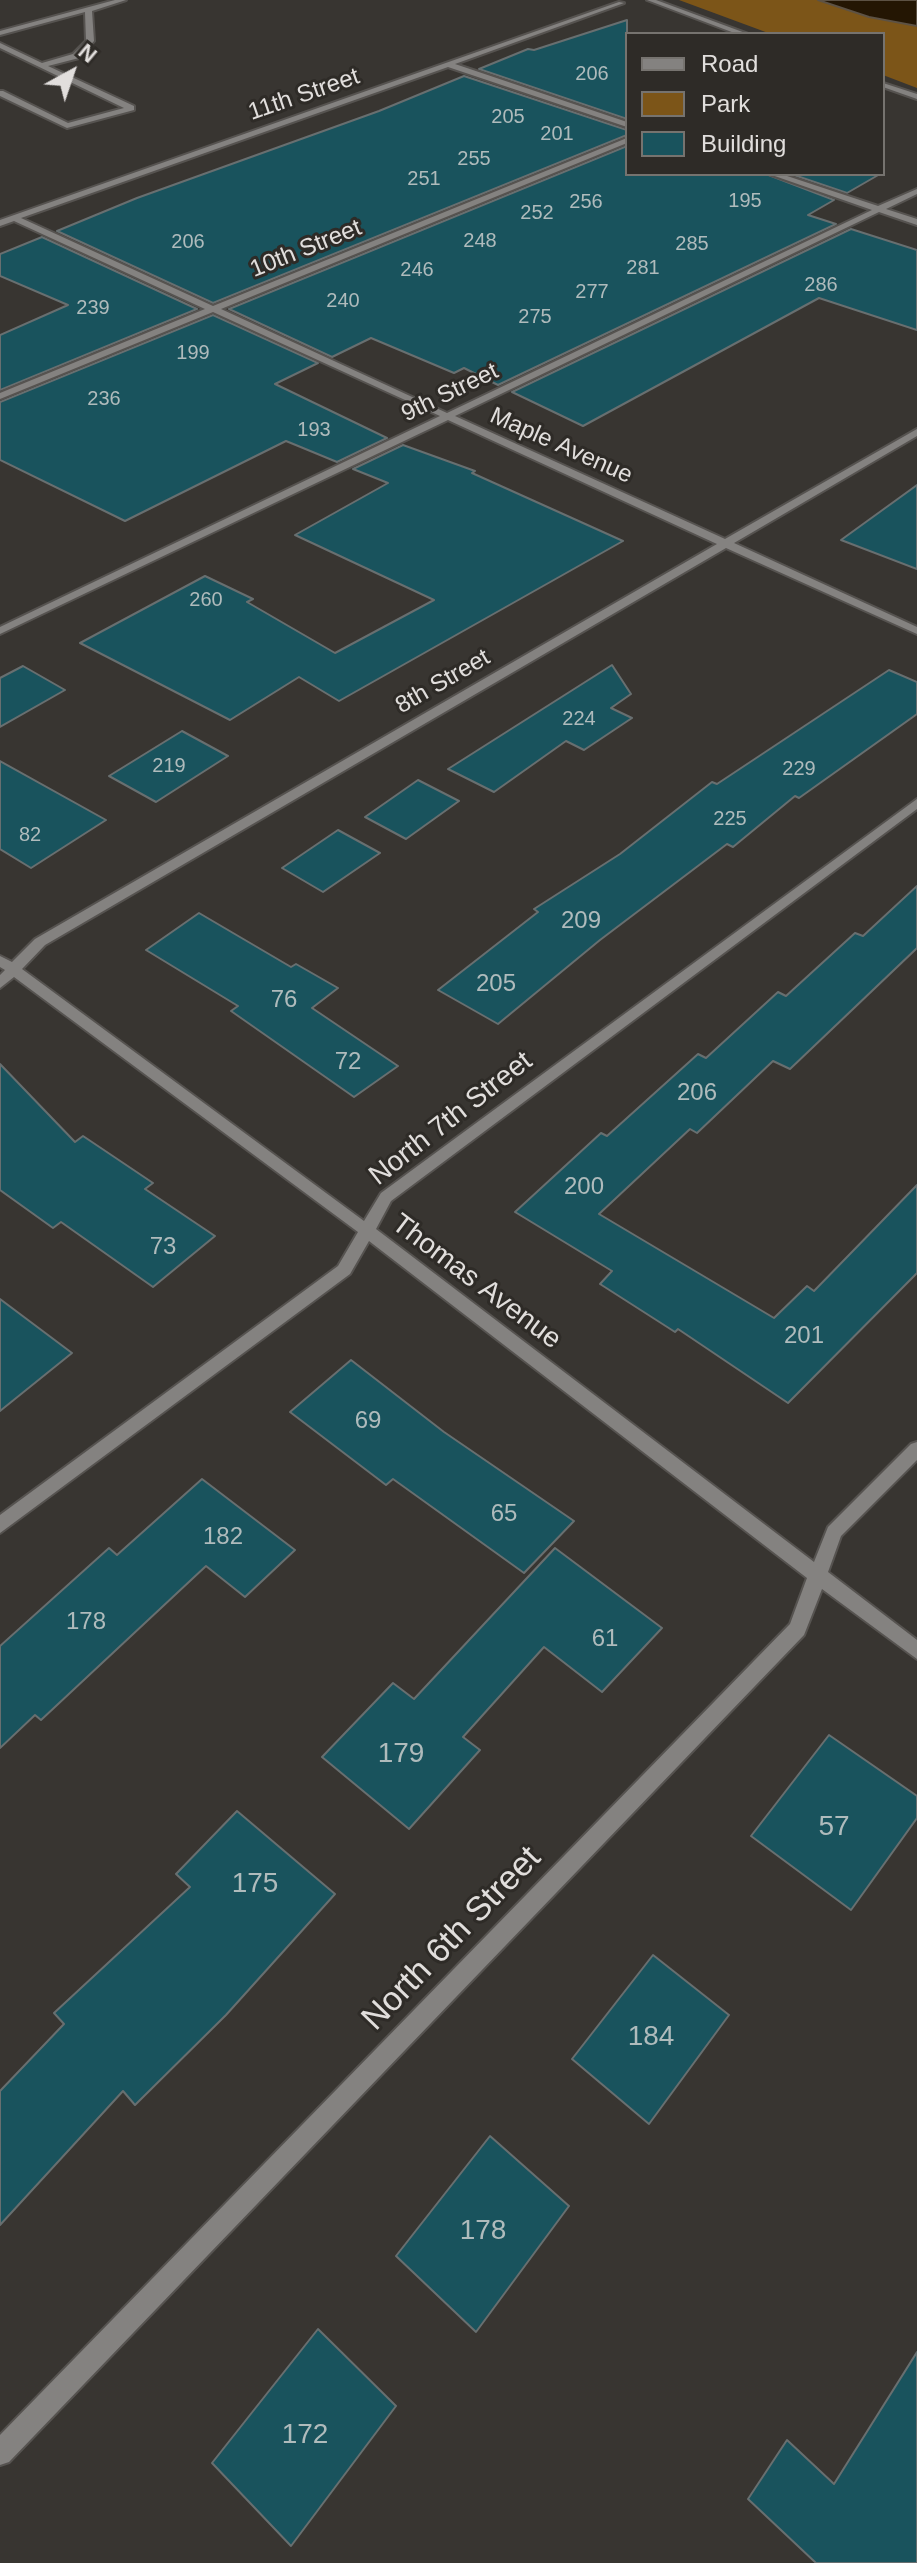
<!DOCTYPE html>
<html>
<head>
<meta charset="utf-8">
<style>
  body { margin:0 }
  #map { position:relative; width:917px; height:2563px; overflow:hidden; background:#383531; font-family:Helvetica,sans-serif }
  canvas { display:block }
  .legend { position:absolute; left:625px; top:32px; width:260px; height:144px; box-sizing:border-box; background:#2e2b27; border:2px solid #76736f; margin:0; padding:10px 14px; list-style:none; font-size:24px; color:#e1dedc }
  .legend li { display:flex; align-items:center; gap:16px; height:40px }
  .legend b { width:40px; border:2px solid #76736f }
  .north { position:absolute; left:32px; top:32px; width:80px; height:80px; -webkit-text-stroke:6px #2e2b27; paint-order:stroke; rotate:40deg; font-size:22px; font-weight:700; line-height:32px; text-align:center; color:#e1dedc }
  .north::after { content:''; display:block; margin:auto; width:28px; height:36px; background:#e1dedc; clip-path:polygon(50% 0,100% 100%,50% 72%,0 100%) }
</style>
</head>
<body>
<div id="map">
<canvas width="917" height="2563"></canvas>
<ul class="legend">
<li><b style="height:10px;background:#848280"></b>Road</li>
<li><b style="height:22px;background:#7c5518"></b>Park</li>
<li><b style="height:22px;background:#19535d"></b>Building</li>
</ul>
<div class="north">N</div>
</div>
<script>
const c = document.querySelector('canvas').getContext('2d');
c.lineJoin = 'round';
function paint(path, color) {
  c.fillStyle = color;
  c.fill(path, 'evenodd');
}
function stroke(path, color, width, dash) {
  c.strokeStyle = color;
  c.lineWidth = width;
  c.lineCap = dash ? 'butt' : 'round';
  c.setLineDash(dash || []);
  c.stroke(path);
}
function write(font, color, halo, rows, align = 'center') {
  c.font = font + ' Helvetica,sans-serif';
  c.lineWidth = 6;
  c.setLineDash([]);
  c.textBaseline = 'middle';
  c.strokeStyle = halo;
  c.fillStyle = color;
  for (const [text, x, y, turn = 0] of rows) {
    c.save();
    c.translate(x, y);
    c.rotate((+turn || 0) * Math.PI / 180);
    c.textAlign = isNaN(turn) ? turn : align;
    if (halo) c.strokeText(text, 0, 0);
    c.fillText(text, 0, 0);
    c.restore();
  }
}
const green = new Path2D(`
  M679,0H917V88L883,75V34H771Z`);
const water = new Path2D(`
  M818,0H917V26L869,17Z`);
const building = new Path2D(`
  M627,20V119L479,69L528,49L534,50Z
  M464,76L627,130V135L213,303L57,231L137,198L379,111Z
  M627,146V174H766L834,200L808,215L836,224L498,385L464,368L454,373L371,338L332,357L229,309Z
  M791,174H880L847,193Z
  M851,229L917,250V330L819,298L583,426L512,392Z
  M42,237L197,309L0,390V335L68,305L0,276V254Z
  M213,315L318,363L275,384L387,438L337,462L286,441L125,521L0,460V402Z
  M403,445L475,471L472,473L623,541L339,701L299,677L230,720L80,643L205,576L253,599L247,602L335,653L434,600L295,535L388,483L353,469Z
  M917,485V569L841,540Z
  M612,665L631,694L611,708L632,718L584,750L566,741L494,792L448,769Z
  M23,666L65,690L0,727V678Z
  M889,670L917,682V714L799,798L795,796L733,847L727,844L600,940L498,1024L438,990L538,912L534,909L620,854L712,782L717,784Z
  M182,731L228,756L156,802L109,776Z
  M0,761L106,820L31,868L0,849Z
  M418,780L459,801L406,839L365,817Z
  M338,830L380,853L323,892L282,868Z
  M917,886V948L790,1069L773,1061L697,1133L690,1129L599,1214L774,1318L807,1286L814,1291L917,1185V1273L788,1403L678,1329L675,1332L600,1284L612,1271L515,1212L601,1133L607,1136L698,1054L706,1058L778,992L786,996L855,933L863,936Z
  M199,913L291,967L296,964L338,988L312,1008L398,1066L354,1097L231,1011L238,1006L146,950Z
  M0,1064L75,1142L83,1136L153,1183L145,1189L215,1236L153,1287L61,1222L53,1228L0,1190Z
  M0,1299L72,1353L0,1411Z
  M351,1360L444,1432L574,1521L524,1573L393,1479L386,1485L290,1412Z
  M202,1479L295,1550L245,1597L206,1566L41,1720L35,1715L0,1748V1646L109,1548L117,1555Z
  M555,1548L662,1628L602,1692L544,1647L463,1737L480,1750L409,1829L322,1757L393,1683L414,1699Z
  M829,1735L917,1796V1818L851,1910L751,1836Z
  M237,1811L335,1894L226,2015L135,2105L123,2091L0,2225V2091L64,2024L54,2013L190,1887L176,1874Z
  M653,1955L729,2015L649,2124L572,2059Z
  M490,2136L569,2206L476,2332L396,2256Z
  M318,2329L396,2406L291,2546L212,2463Z
  M917,2352V2563H816L748,2499L787,2440L834,2484Z`);
const service = new Path2D(`
  M115,0H126L92,11L94,41L79,58L48,66L134,106V110L67,128L0,96V91H3L68,123L124,108L0,48V43L42,63L73,54L86,41L85,12L0,35V31Z
  M647,0H656L748,34H737Z
  M883,83L917,94V99L883,87Z`);
const minor = new Path2D(`
  M619,2L624,3L455,64L627,122V127L448,67L21,218L213,306L627,138V143L221,309L447,413L872,210L769,174H781L878,206L917,189V194L886,209L917,219V225L879,212L455,416L725,539L917,429V436L734,543L917,627V634L726,548L45,945L22,969L364,1221L381,1193L917,799V809L391,1201L376,1229L814,1562L828,1527L911,1444L917,1442V1460L841,1536L828,1572L917,1640V1659L822,1589L804,1635L9,2462L0,2465V2435L790,1624L807,1578L369,1241L350,1274L0,1533V1515L338,1266L358,1232L14,977L0,988V975L5,970L0,967V956L12,962L35,939L717,544L448,420L0,634V627L440,416L213,312L0,399V393L205,309L14,221L0,226V220Z`);
const farNumbernames = [
  ["206",592,74],
  ["205",508,117],
  ["201",557,134],
  ["255",474,159],
  ["251",424,179],
  ["195",745,201],
  ["256",586,202],
  ["252",537,213],
  ["248",480,241],
  ["206",188,242],
  ["285",692,244],
  ["281",643,268],
  ["246",417,270],
  ["286",821,285],
  ["277",592,292],
  ["240",343,301],
  ["239",93,308],
  ["275",535,317],
  ["199",193,353],
  ["236",104,399],
  ["193",314,430],
  ["260",206,600],
  ["224",579,719],
  ["219",169,766],
  ["229",799,769],
  ["225",730,819],
  ["82",30,835]
];
const farStreetnames = [
  ["11th Street",304,95,-19],
  ["10th Street",306,249,-22],
  ["9th Street",450,393,-26],
  ["Maple Avenue",561,446,24],
  ["8th Street",443,682,-30]
];
const numberNames = [
  ["209",581,921],
  ["205",496,984],
  ["76",284,1000],
  ["72",348,1062],
  ["206",697,1093],
  ["200",584,1187],
  ["73",163,1247],
  ["201",804,1336],
  ["69",368,1421],
  ["65",504,1514],
  ["182",223,1537],
  ["178",86,1622],
  ["61",605,1639]
];
const streetNames = [
  ["North 7th Street",451,1119,-38],
  ["Thomas Avenue",476,1282,37]
];
const nearNumbernames = [
  ["179",401,1754],
  ["57",834,1827],
  ["175",255,1884],
  ["184",651,2037],
  ["178",483,2231],
  ["172",305,2435]
];
const nearStreetnames = [
  ["North 6th Street",452,1939,-46]
];
paint(green, '#7c5518');
paint(water, '#241603');
stroke(water, '#5d5244', 2);
paint(building, '#19535d');
stroke(building, '#686f70', 2);
stroke(service, '#565350', 4);
stroke(minor, '#565350', 4);
paint(service, '#848280');
paint(minor, '#848280');
write('20px', '#afbbbc', null, farNumbernames);
write('24px', '#e1dedc', '#2e2b27', farStreetnames);
write('24px', '#afbbbc', null, numberNames);
write('28px', '#e1dedc', '#2e2b27', streetNames);
write('28px', '#afbbbc', null, nearNumbernames);
write('34px', '#e1dedc', '#2e2b27', nearStreetnames);
</script>
</body>
</html>
